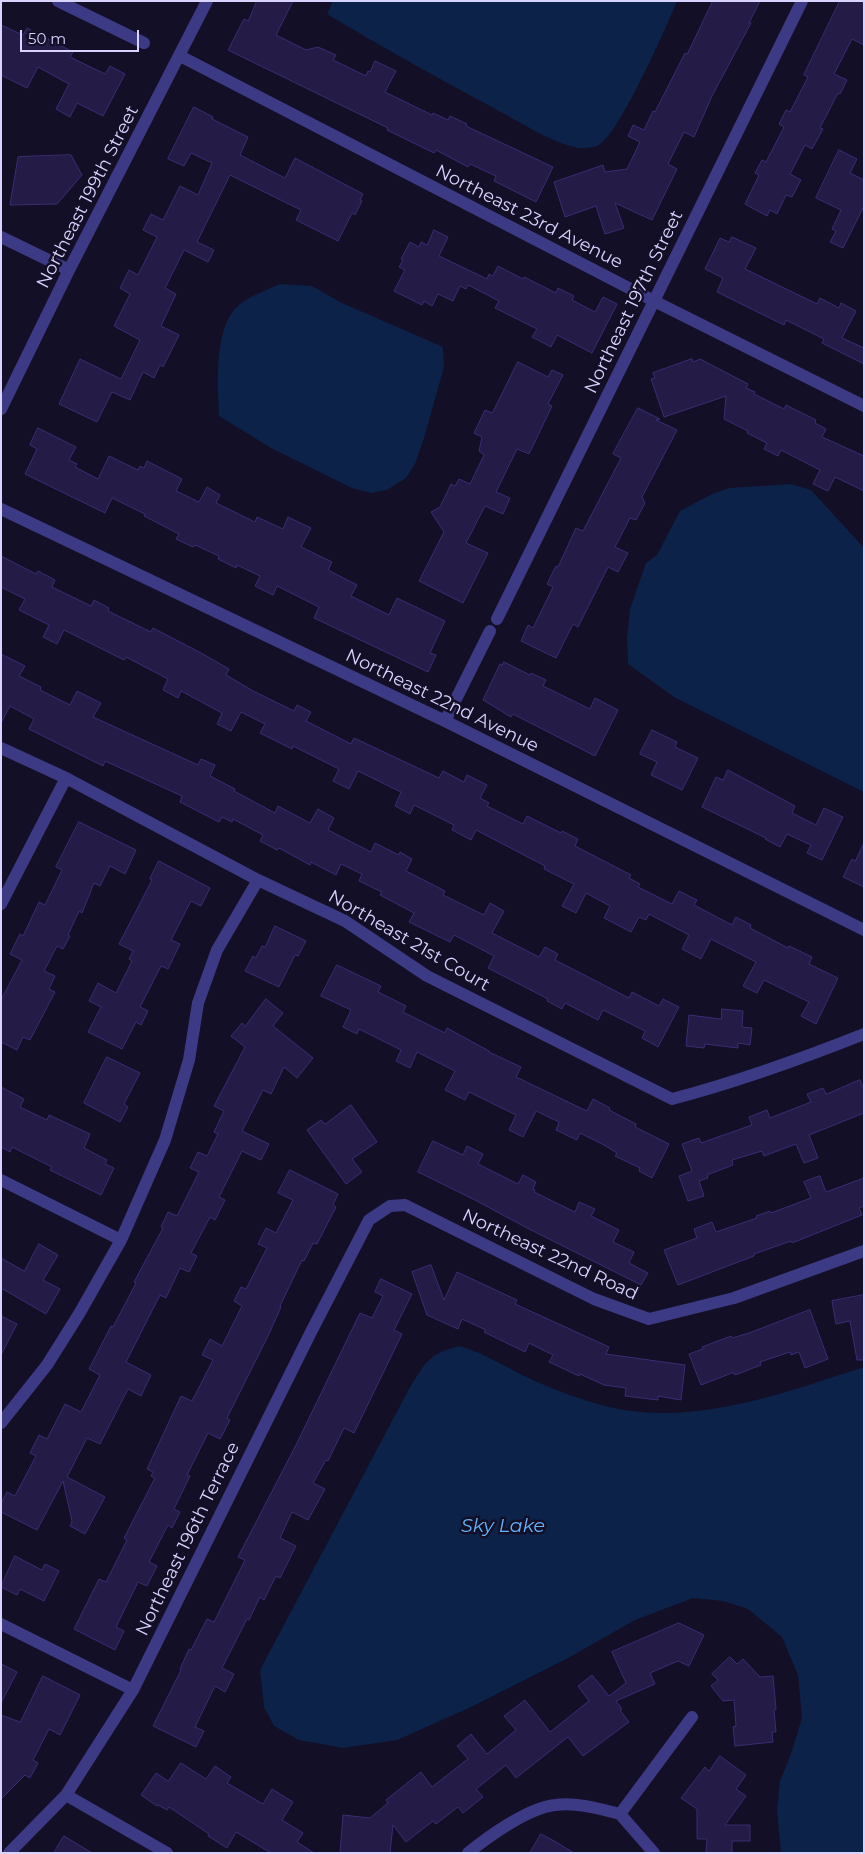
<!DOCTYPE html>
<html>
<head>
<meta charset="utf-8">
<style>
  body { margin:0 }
  #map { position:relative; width:865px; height:1854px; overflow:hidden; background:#130f26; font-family:Montserrat,sans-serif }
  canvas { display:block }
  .frame { position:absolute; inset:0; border:2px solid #d9d4ff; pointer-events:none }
  .scale { position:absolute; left:20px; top:30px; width:119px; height:22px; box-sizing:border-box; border:2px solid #d9d4ff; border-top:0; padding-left:6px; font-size:15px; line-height:18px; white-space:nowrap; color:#d9d4ff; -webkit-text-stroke:4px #130f26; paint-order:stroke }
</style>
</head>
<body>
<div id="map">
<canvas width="865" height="1854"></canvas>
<div class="frame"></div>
<div class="scale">50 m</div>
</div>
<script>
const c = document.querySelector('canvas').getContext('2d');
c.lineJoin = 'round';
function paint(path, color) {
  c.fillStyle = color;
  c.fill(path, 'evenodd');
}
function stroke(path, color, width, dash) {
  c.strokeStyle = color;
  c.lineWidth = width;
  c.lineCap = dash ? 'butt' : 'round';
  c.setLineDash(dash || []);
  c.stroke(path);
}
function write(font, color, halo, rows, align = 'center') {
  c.font = font + ' Montserrat,sans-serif';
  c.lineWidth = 5;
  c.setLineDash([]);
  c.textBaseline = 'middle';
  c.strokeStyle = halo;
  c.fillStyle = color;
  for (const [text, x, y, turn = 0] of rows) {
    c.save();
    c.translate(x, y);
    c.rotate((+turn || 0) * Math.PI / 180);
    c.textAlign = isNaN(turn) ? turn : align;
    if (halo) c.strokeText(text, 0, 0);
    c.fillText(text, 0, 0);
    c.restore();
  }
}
const water = new Path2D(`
  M333,1H677C667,26 617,139 597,146C592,147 583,149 578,148C550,142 524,124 499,111C441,80 384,48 327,14Z
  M280,284L312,286L342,303L443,347L444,367L424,438L415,464L406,478L387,490L371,493L352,488L271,448L219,416C218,386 213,326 239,305C250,296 266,290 280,284Z
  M791,484L811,490L864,548V792L674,697L628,664L627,638L630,609L646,563L657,555L680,511L712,494L729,488Z
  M459,1346C482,1352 502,1365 524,1376C545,1386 576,1398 598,1404C685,1430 781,1394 864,1367V1853H781L777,1810L780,1781L791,1754L802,1718L798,1675L782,1637L748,1609L723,1601L693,1598L635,1620L570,1657L469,1708L397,1740L343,1748L299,1740L274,1726L264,1707L260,1670L410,1387C427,1361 427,1355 459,1346Z`);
const building = new Path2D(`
  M257,1H293L276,35L306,50L318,47L336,55L333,60L366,76L368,71L370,72L375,61L396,71L385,92L432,115L433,113L448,120L450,116L467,124L466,126L553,167L536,202L494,181L496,176L470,164L468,167L436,150L434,153L387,130L388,128L228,50L244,19L248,21Z
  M713,1H760L749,23H751L712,96L694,137L684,132L668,164L677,169L652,220L615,203L624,228L605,234L596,206L565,217L554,182L603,165L605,172L627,169L640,142L628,136L633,125L644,130L653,111L655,112L685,53L687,54Z
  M840,1H864V45L852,39L834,74L847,80L840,94L838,93L820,128L823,129L812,149L805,145L790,174L801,180L792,197L786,195L777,214L770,210L767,216L745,204L759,175L755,173L762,160L766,162L784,127L779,124L786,110L790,112L808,77L804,75Z
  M1,25L23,35L27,28L73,52L70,57L105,74L110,66L125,74L103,116L77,103L70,117L56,109L69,84L38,67L27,88L1,75Z
  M194,107L213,117L212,119L248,137L240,155L285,178L295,158L363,194L360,200L362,201L355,215L352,213L338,241L296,220L301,210L230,175L197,242L214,250L208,262L184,250L165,288L176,294L161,326L179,335L163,367L160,365L154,378L143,372L130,400L112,392L97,422L59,404L80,359L121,379L140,340L114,326L130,294L120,288L129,270L138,275L157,237L143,230L151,214L163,220L180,186L198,195L212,163L191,153L184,166L168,159Z
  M839,150L857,159L850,173L864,180V206L843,248L830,242L836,231L832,229L841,210L816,198Z
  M71,155L82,175L57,204L10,205L18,157Z
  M434,230L448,237L439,256L487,279L489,274L493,276L498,266L523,279L524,277L556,293L558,288L574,296L572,300L595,312L603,297L617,304L592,353L557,335L551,347L532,337L537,329L495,308L499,301L468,285L466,289L460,286L453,301L438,294L432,306L424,301L422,305L394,291L405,270L399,267L403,260L401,259L410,242L419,247L421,242L427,245Z
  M732,237L756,248L745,269L817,304L820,298L839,308L841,303L856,311L842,338L864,348V364L822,343L824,339L786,320L784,325L717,292L723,278L705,269L720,238L729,242Z
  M692,359L693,362L700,359L748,384L746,388L755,392L754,394L784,409L786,405L816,420L815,423L826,429L822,437L864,456V491L835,477L828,491L813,484L820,470L781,450L778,456L764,449L767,443L747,433L748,431L724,419L726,396L664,417L651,379L655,378L653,373Z
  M518,362L548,377L552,370L563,375L548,404L552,406L529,454L517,449L496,492L510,498L503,514L485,506L466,543L488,553L463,603L419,581L444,532L431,512L440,507L451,484L455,486L459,479L470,484L484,455L479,451L482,437L474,433L485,410L492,413Z
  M638,408L660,419L656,420L677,430L642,497L645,503L636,520L630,518L615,547L628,553L618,572L608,567L578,627L573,624L556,658L521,641L528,625L533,628L553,587L547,584L556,566L558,567L576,528L583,531L621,458L613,454Z
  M38,428L76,447L69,460L77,464L75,467L98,479L109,456L138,470L140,466L144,468L147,461L182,479L176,491L199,502L207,487L220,495L216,503L255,522L257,517L283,529L288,517L311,528L301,547L332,562L328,570L357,585L351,596L389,615L397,598L445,621L430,653L436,655L428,672L314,618L319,607L277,586L273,595L255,586L260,576L237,565L236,568L218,559L219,556L195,545L193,547L176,539L179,534L144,516L145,514L112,498L105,513L25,474L37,449L30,445Z
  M1,556L36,574L38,571L55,580L52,587L91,606L94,600L109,608L108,611L151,632L153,628L201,653L229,669L226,675L253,691L294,711L297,705L311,712L306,721L351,744L354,738L439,778L443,771L464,782L467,775L487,785L480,798L489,803L487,806L523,824L527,816L561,833L562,831L578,839L575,846L631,875L629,878L640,884L638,887L672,904L679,891L697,900L694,905L732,925L736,917L751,925L750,928L788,948L789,946L812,957L809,964L838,978L816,1024L801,1016L809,1002L764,980L757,993L743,986L756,962L711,939L701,959L682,949L689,935L649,914L646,920L639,917L631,932L604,918L610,906L586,893L576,913L562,906L574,884L544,869L545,866L476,830L471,840L452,830L454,825L414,805L410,814L395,806L401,792L358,771L349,789L333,781L339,769L293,746L292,749L260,733L265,724L241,712L231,731L217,724L222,713L181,691L178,698L163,690L168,679L126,657L124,660L64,630L57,644L43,637L49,625L19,610L25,599L1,587Z
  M1,654L25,666L19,676L41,687L40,690L70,705L77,691L101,703L93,717L198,765L201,759L215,765L210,776L235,789L234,791L275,813L278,806L310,823L318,809L334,818L328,830L371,852L375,843L399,855L400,852L412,859L406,871L445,891L443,895L484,915L490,903L504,911L492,933L539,957L545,947L558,954L555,960L629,998L632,992L659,1006L663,999L679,1007L658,1047L642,1038L645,1031L603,1010L598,1020L565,1003L562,1009L547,1001L548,999L488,968L494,956L454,935L450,942L409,922L414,913L380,895L382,892L359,881L362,874L341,864L336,875L311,862L310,865L279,848L277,850L260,841L263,835L233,819L232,822L222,817L219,822L180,802L182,796L105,761L103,766L29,729L34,719L10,706L1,723Z
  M504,662L530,675L531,673L546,680L543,686L590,709L595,698L618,710L595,756L513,714L511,717L483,700L500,664L502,665Z
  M652,730L677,742L675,747L698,758L682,790L651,775L657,762L640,754Z
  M728,770L795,806L792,813L816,825L824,808L843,817L822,860L807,853L811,845L787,834L780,847L765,839L766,838L702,807L716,777L723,780Z
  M79,822L136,850L125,874L110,866L100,886L94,883L82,913L79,911L68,935L70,936L63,949L57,946L44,971L55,976L49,989L55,992L30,1040L23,1037L17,1050L1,1042V1000L22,960L10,954L20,934L23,936L39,902L45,905L62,870L56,867Z
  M864,843V887L843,877L852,859L855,861Z
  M159,861L210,888L201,906L191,901L171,940L180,944L168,969L161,966L140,1007L148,1011L141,1025L136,1022L122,1049L88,1032L101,1007L89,1001L98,983L116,993L132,961L129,959L133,951L119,944L152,880L150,879Z
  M275,926L306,941L298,956L295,955L279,987L245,971L253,956L256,958L262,946L265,947Z
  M337,965L381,986L378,992L406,1006L403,1012L445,1033L447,1028L489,1051V1052L521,1067L516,1077L587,1111L593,1099L610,1108L609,1110L636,1124L635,1127L669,1144L652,1178L639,1171L640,1168L615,1156L617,1153L604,1145L580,1133L577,1140L556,1130L559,1122L536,1111L523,1137L509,1130L516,1115L469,1092L465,1100L445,1090L455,1071L417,1052L410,1068L396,1061L401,1050L359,1029L357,1034L343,1027L351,1010L321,996Z
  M266,999L283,1013L273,1026L313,1058L297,1078L284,1067L271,1094L263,1090L242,1131L269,1144L261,1160L242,1151L219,1197L225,1200L215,1220L210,1217L191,1253L197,1256L189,1272L180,1268L166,1298L160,1295L126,1362L151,1375L141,1396L128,1389L100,1444L87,1438L67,1477L105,1497L85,1534L70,1526L72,1521L63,1481L37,1530L1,1512V1503L7,1492L15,1496L36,1456L30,1453L39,1435L47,1439L65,1404L81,1412L100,1375L89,1369L111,1326L113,1327L136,1283L134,1282L163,1228L161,1227L168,1212L177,1216L199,1172L190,1168L198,1152L207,1156L218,1134L214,1132L224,1111L214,1106L245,1047L231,1036L242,1023L245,1026Z
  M722,1009L743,1011L742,1027L752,1028L750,1045L738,1043V1048L705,1044L704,1048L686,1046L689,1015L721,1019Z
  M107,1057L140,1073L124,1104L128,1107L120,1122L84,1103Z
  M860,1080L864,1089V1113L809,1135L818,1158L804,1163L796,1144L764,1156L762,1151L732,1160L733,1165L707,1175L708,1178L699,1181L704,1196L688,1201L679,1176L692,1171L682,1144L699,1138L701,1143L752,1125L749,1117L767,1110L770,1118L811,1102L807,1094L823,1088L826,1094Z
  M1,1087L24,1099L20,1107L47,1120L49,1115L90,1134L84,1148L107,1160L105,1164L114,1168L101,1195L50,1170L52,1167L12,1147L10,1152L1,1147Z
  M351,1105L377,1142L352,1159L362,1172L346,1184L307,1130L321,1120L325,1124Z
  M433,1141L463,1155L467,1146L483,1154L478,1164L518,1184L523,1175L536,1182L533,1189L535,1190L534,1192L575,1212L579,1202L595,1209L591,1216L619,1230L613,1242L634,1252L629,1263L648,1273L641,1285L527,1228L475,1200L418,1172Z
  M290,1170L338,1194L333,1205L336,1207L317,1244L313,1243L304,1261L302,1260L280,1306L281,1307L268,1336L227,1418L230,1420L220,1439L208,1433L187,1475L190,1476L174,1509L180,1512L172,1528L168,1525L149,1562L157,1566L147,1586L138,1582L116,1627L124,1631L115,1650L74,1629L99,1579L106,1582L127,1540L124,1538L155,1478L151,1476L153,1472L147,1469L181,1396L192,1401L213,1360L202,1355L210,1339L222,1346L242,1306L234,1301L241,1287L246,1289L267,1248L258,1244L266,1228L276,1233L293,1200L278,1193Z
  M820,1176L826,1192L864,1178V1206L859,1208L862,1215L792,1243L791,1241L754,1254V1256L678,1285L664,1250L697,1238L694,1229L712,1222L716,1232L757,1218L756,1216L770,1211L771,1213L811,1198L804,1182Z
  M39,1244L58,1255L43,1280L60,1289L46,1314L1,1288V1258L24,1271Z
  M431,1265L444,1300L457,1272L517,1300L515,1304L609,1347L606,1354L685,1365L681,1400L658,1396V1400L625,1396L626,1388L604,1385L580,1374L579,1376L549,1362L553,1355L529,1343L525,1352L484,1332L486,1330L462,1319L458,1329L427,1315L412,1272Z
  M381,1279L412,1294L394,1330L402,1334L354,1433L344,1428L328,1461L326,1460L313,1483L325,1489L308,1520L292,1512L280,1538L296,1546L280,1578L276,1576L264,1600L260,1597L249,1620L247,1619L222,1668L234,1674L225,1692L215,1686L195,1727L204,1731L196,1747L153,1726L181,1670L180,1669L189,1649L191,1650L207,1619L214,1622L245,1560L238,1557L296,1445L360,1313L372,1318L383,1296L375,1292Z
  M864,1295V1360H857L850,1321L836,1324L832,1301Z
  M810,1310L828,1359L805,1368L799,1352L791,1355L790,1352L760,1362L761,1365L735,1375L734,1373H732L701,1385L689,1354L703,1349L702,1347L731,1336L732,1338L749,1333Z
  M1,1316L17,1324L1,1355Z
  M15,1556L42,1570L45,1564L59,1571L44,1601L20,1589L17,1595L1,1587Z
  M679,1623L704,1635L689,1666L678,1661L650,1673L655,1684L616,1701L622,1709L620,1710L629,1722L583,1756L568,1737L516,1778L506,1765L476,1789L483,1797L463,1813L458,1807L436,1824L433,1821L406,1842L393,1825L390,1853H340L343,1815L370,1818L388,1803L386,1800L421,1772L432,1787L468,1759L457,1746L471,1734L487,1754L516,1730L504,1716L525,1700L550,1732L589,1701L578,1686L592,1675L609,1696L626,1683L612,1652Z
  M730,1657L737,1664L743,1659L760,1677L773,1676L776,1709L774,1710L776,1732H772L773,1742L735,1746L733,1727L736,1726L734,1700L723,1701L711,1686L718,1680L712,1674Z
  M1,1664L17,1672L1,1703Z
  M43,1676L80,1695L60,1735L49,1729L33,1760L38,1763L30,1778L25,1775L1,1799V1715L20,1722Z
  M720,1756L746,1775L736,1789L746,1796L725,1825H750V1841H732V1853H706L707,1839H697V1809L681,1798L705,1767L709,1771Z
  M181,1763L206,1779L215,1766L231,1777L227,1783L263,1804L272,1789L293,1802L282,1820L303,1833L297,1842L314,1853H271L236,1832L227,1848L208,1836L209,1834L169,1807L167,1810L158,1805L157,1806L141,1795L156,1773L168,1781Z
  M541,1834L556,1842L574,1853H530Z
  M64,1836L92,1853H54Z`);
const minor = new Path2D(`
  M58,1L144,43
  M180,56L654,301L864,406
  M1,237L69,270
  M1,409L69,270L207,1
  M1,509L445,721L864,930
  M497,619L802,1
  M445,721L490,631
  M1,748L66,778L258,880L345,921L427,976L672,1099C737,1082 801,1059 864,1034
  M1,904L66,778
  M1,1180L121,1240
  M1,1423L47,1365L79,1314L121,1240L165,1140L189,1060L198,1003L217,950L258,880
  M1,1624L133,1690
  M66,1795L167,1853
  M620,1814L692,1717
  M620,1814L654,1853
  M9,1853L66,1795L133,1690L311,1332L369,1220L390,1206L405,1205L594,1299L649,1319L734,1298L864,1251
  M468,1853C489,1836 528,1808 555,1805C577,1802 600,1809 620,1814`);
const streetNames = [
  ["Northeast 199th Street",88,197,-63],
  ["Northeast 23rd Avenue",529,217,27],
  ["Northeast 197th Street",634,302,-64],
  ["Northeast 22nd Avenue",442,701,26],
  ["Northeast 21st Court",409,941,30],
  ["Northeast 22nd Road",550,1255,25],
  ["Northeast 196th Terrace",188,1539,-64]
];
const waterNames = [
  ["Sky Lake",503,1526]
];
paint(water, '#0c2248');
paint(building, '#241b47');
stroke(building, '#3b2d73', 1);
stroke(minor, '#3d3a85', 12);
write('18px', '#d9d4ff', '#130f26', streetNames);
write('italic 19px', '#62b6ff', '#130f26', waterNames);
</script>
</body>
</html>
